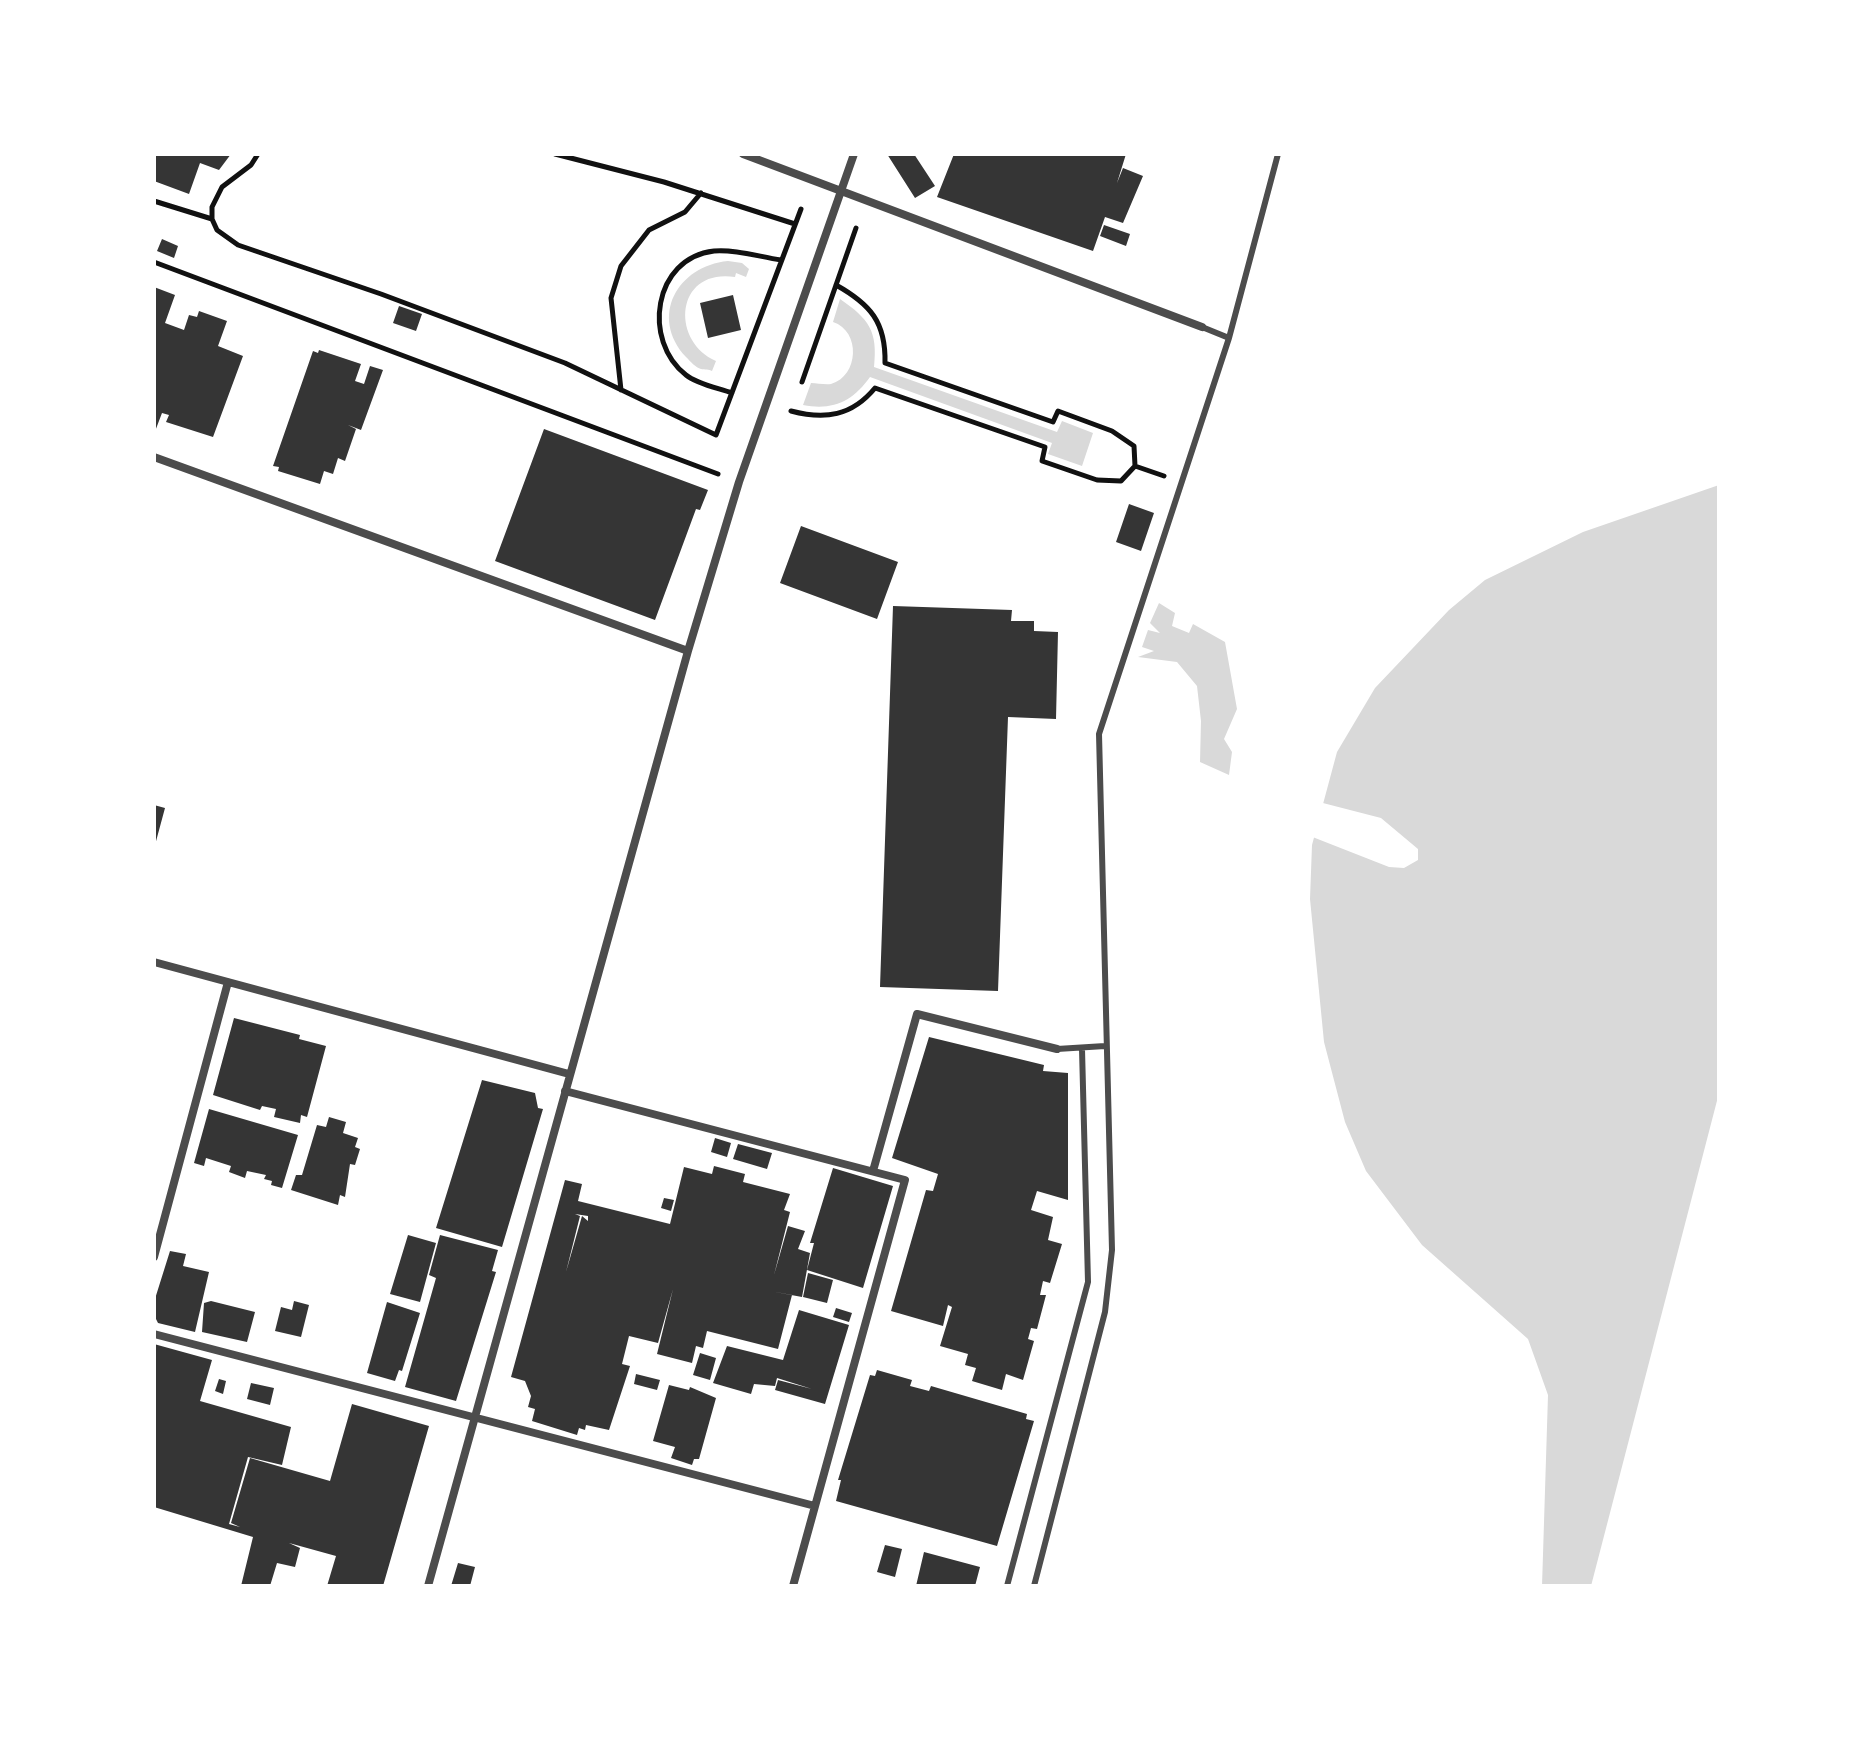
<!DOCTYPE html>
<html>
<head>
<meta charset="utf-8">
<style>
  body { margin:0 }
  #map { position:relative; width:1873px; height:1740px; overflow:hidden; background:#fff; font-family:"Playfair Display",serif }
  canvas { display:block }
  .frame { position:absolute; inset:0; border:156px solid #fff; pointer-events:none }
</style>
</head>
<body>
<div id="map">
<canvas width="1873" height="1740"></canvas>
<div class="frame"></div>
</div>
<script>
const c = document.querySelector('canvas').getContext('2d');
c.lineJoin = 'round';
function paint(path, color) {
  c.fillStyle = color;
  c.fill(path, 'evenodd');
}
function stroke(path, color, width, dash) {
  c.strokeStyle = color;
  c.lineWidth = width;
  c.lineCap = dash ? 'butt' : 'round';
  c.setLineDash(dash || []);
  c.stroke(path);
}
const water = new Path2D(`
  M728,261L742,263L749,269L746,277L736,273L735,277C675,268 670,341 716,361L712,371C709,369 705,370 701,369C696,368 690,361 686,357C649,317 677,266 728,261Z
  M840,299C869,319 878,331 874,367L1057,432L1062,421L1093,433L1082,466L1048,454L1052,443L870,377C853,401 833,411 803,405L811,383C817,383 825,385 831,384C859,376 861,331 833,322Z
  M1719,485V1103L1595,1586H1542L1548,1395L1528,1339L1422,1245L1366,1171L1345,1122L1324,1042L1310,899L1312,845L1337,752L1375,688L1449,610L1485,580L1583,532Z
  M1159,603L1175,613L1172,626L1189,633L1193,624L1225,642L1237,709L1224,739L1232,752L1229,775L1200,762L1201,721L1197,686L1177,662L1138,657L1154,651L1142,647L1148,630L1160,633L1150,623Z`);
const pier = new Path2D(`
  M1319,802L1381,818L1418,849V860L1404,868L1389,867L1310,836Z
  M1719,1093V1119L1681,1272L1599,1586H1591Z
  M1719,1531L1710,1586H1703L1715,1534Z`);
const building = new Path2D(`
  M154,154H231L219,170L200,163L189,194L154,181Z
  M887,154H914L935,186L915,198Z
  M954,154H1126L1117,183L1123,168L1143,176L1123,223L1105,217L1093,251L937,197Z
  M1104,225L1130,234L1126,246L1100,236Z
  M162,239L178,246L174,258L157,251Z
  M154,287L175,295L165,323L184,330L189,315L197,317L199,311L227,321L218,346L243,356L213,437L166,422L169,415L162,413L154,434Z
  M733,295L741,330L708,338L700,303Z
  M399,306L422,314L416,331L393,323Z
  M319,350L361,364L355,381L364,384L370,366L383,370L361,430L348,425L356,429L345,461L338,458L333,474L324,471L320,484L278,471L279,467L273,466L313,351L318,353Z
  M544,429L708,490L700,510L696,509L655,620L495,561Z
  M1129,504L1154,513L1141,551L1116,542Z
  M801,526L898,562L877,619L780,583Z
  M893,606L1012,610L1011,621H1034V631L1058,632L1056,719L1008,717L998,991L880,987Z
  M154,805L165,808L155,845H154Z
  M234,1018L300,1035L299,1039L326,1046L307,1117L301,1115L300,1123L274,1117L276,1109L262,1106L260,1110L213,1095Z
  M929,1037L1044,1065L1043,1071L1068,1073V1200L1037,1191L1031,1210L1053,1217L1048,1240L1062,1244L1050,1283L1043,1281L1040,1295H1046L1037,1329L1031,1328L1028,1339L1034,1341L1023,1380L1006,1374L1002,1390L972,1381L976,1368L965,1365L968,1354L940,1346L952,1307L948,1305L943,1326L891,1311L926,1190L933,1191L938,1174L892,1158Z
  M482,1080L535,1093L538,1108L543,1109L502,1247L436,1228Z
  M209,1109L298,1135L282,1188L271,1185L272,1181L264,1179L266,1175L247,1171L245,1178L229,1172L231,1166L206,1158L204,1166L194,1163Z
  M329,1117L346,1122L343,1133L358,1138L355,1147L360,1149L355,1165L350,1164L345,1197L340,1195L338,1205L291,1190L296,1175H302L317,1125L326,1127Z
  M715,1138L731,1143L727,1157L711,1152Z
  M738,1144L772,1153L767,1169L733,1159Z
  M714,1166L745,1174L743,1182L790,1194L784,1210L790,1212L774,1275L788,1226L805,1231L798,1249L810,1253L802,1297L770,1291L792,1295L778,1349L707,1331L703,1348L696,1346L692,1363L657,1354L673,1289L658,1343L629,1336L622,1364L630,1366L609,1430L586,1425L585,1430L579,1428L577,1435L532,1421L535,1409L528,1407L531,1396L525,1381L511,1377L565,1180L582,1184L578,1201L670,1224L684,1167L712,1174ZM575,1214L588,1216V1221L582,1216L566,1272L580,1216Z
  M833,1168L893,1186L863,1288L807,1270L814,1243H810Z
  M664,1198L674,1200L671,1211L661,1208Z
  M408,1235L436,1243L420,1302L390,1294Z
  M440,1235L498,1250L492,1271L496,1272L456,1401L405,1387L436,1278L429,1275Z
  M170,1251L186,1254L183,1266L209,1272L195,1332L158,1323L154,1315V1302Z
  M808,1273L833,1280L827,1303L803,1297Z
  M211,1301L255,1312L247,1342L202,1332L204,1303Z
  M294,1301L309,1305L301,1337L275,1331L281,1307L292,1310Z
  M387,1302L420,1313L402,1371L399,1370L395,1381L367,1373Z
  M836,1308L852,1313L849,1322L833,1317Z
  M799,1310L849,1325L825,1404L775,1390L778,1380L812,1389L777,1378L775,1386L754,1384L751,1394L713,1383L727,1346L783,1360Z
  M154,1344L212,1360L200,1401L291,1427L282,1465L248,1457L229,1524L240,1527L231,1523L250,1458L330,1481L352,1404L429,1426L383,1586H327L336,1556L289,1543L300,1548L295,1567L277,1563L270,1586H241L253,1537L154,1507Z
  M700,1353L716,1358L710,1380L693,1375Z
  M877,1370L912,1380L910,1386L929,1391L931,1386L1027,1414L1026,1419L1034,1421L997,1546L836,1501L841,1480H838L870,1375L875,1376Z
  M636,1374L660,1380L657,1390L634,1384Z
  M219,1379L226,1381L223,1394L215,1391Z
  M251,1383L274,1388L270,1405L247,1399Z
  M669,1385L689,1390L690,1387L716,1398L699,1459H694L692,1465L671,1458L675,1447L653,1441Z
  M885,1545L902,1549L895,1577L877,1572Z
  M924,1552L980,1567L975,1586H916Z
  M458,1563L475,1567L470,1586H451Z`);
const path = new Path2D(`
  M258,154L251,165L222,187L212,207V219L217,230L238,245L381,294L565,363L716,435L801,209
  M555,154L664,182L795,224
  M154,201L212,219
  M154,262L718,474
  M836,285C870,304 886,322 885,363L1053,422L1058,411L1112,431L1134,446L1135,466L1164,476
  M802,382L856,228
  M621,390L611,298L621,266L649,230L685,212L701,193
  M732,393C718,388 697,384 686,375C642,341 653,258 714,251C735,249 760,257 781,260
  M791,411C825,420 852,416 875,388L1045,447L1042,461L1097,480L1121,481L1135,466`);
const service = new Path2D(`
  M1202,327L1229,338
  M1057,1049L1105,1046
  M1007,1586L1088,1282L1082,1049
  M1034,1586L1105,1312L1112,1250L1099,734L1229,338L1278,154`);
const minor = new Path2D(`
  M743,154L1202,327
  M154,457L688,651
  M154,962L569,1074
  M565,1091L905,1180L793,1586
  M873,1171L917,1014L1057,1049
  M154,1257L228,982
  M154,1334L815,1506
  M428,1586L688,651L739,482L854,154`);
paint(water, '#d9d9d9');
paint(pier, '#fff');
paint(building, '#353535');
stroke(path, '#111', 5);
stroke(service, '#4c4c4c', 6);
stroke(minor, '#4c4c4c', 8);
</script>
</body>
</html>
